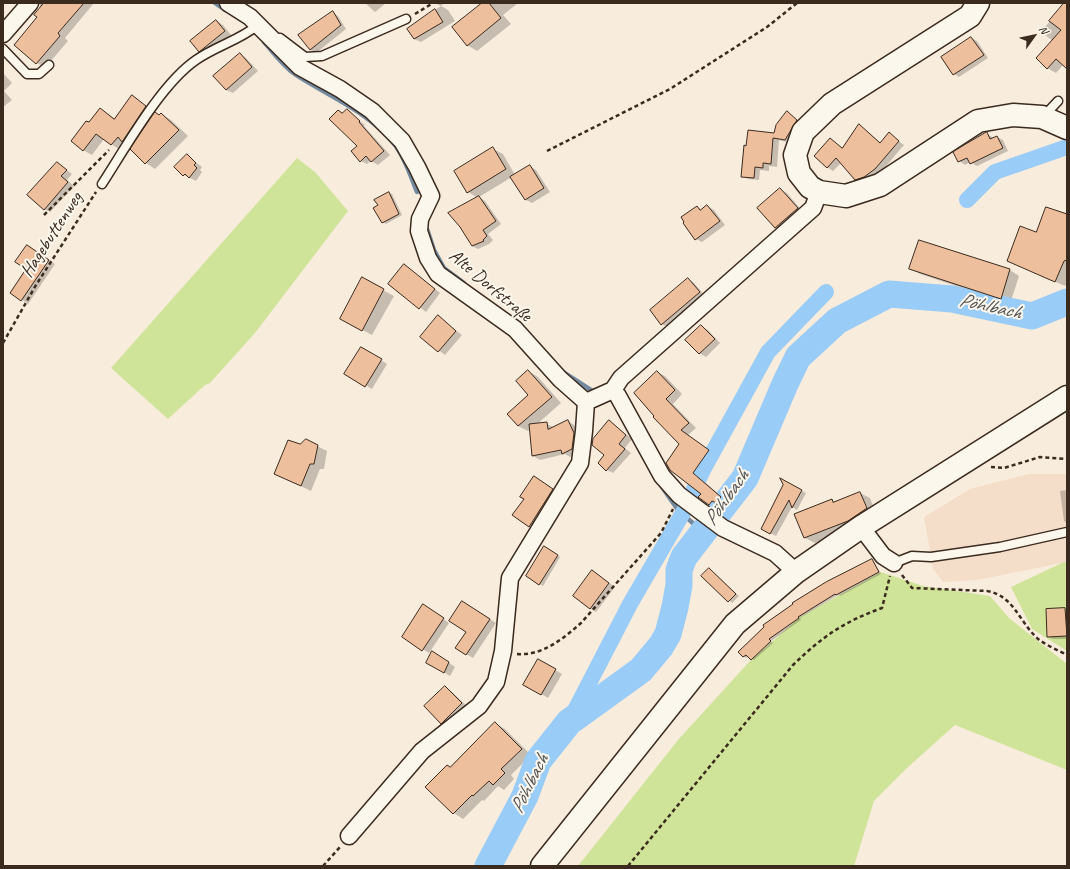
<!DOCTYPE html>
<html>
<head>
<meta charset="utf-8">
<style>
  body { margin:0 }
  #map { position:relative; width:1070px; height:869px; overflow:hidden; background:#f8ecdc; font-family:Caveat,sans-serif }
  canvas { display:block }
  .frame { position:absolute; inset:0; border:4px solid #3b2a1e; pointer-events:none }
  .north { position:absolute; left:1014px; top:16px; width:40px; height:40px; -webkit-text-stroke:3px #fbf7ec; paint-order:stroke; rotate:57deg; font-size:11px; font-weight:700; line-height:16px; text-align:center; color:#3b2a1e }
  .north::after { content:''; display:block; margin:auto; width:14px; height:18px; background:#3b2a1e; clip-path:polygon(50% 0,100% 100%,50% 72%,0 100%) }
</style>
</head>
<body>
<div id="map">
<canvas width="1070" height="869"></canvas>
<div class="frame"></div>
<div class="north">N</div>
</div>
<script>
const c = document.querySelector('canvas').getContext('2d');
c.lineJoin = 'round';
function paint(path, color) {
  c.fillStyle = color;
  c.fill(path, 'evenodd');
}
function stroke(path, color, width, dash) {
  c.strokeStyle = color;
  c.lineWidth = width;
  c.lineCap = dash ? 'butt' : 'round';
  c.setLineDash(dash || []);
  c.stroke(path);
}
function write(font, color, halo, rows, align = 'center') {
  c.font = font + ' Caveat,sans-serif';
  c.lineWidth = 4;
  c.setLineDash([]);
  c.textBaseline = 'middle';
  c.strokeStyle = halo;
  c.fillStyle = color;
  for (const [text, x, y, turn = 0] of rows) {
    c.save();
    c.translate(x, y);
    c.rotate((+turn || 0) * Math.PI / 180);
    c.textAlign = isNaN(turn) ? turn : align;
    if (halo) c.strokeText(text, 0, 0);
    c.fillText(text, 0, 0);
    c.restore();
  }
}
const built = new Path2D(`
  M1029,474H1067V562L977,580L943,582L933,569L924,517L970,489Z`);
const green = new Path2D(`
  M297,158L315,172L348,211L255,333L210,383L205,385L168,419L111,368Z
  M1064,562H1067V651L1032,629L1011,587Z
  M881,572L923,586L990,596L1009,618L1067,664V770L955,725L907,768L874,801L854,866H578L678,740L749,662L800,617Z`);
const shadow = new Path2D(`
  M40,3H94L65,38L68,41L45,68L37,63Z
  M365,3H386L375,12Z
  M435,3H444L441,6L448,10L455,21L421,42L414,39L415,23L441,6Z
  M484,3H518L503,15L511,24L477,51L467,45Z
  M1064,4L1067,6V68L1064,64L1056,73L1047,68L1053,41L1041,32Z
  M333,13L338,16L346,29L316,53L311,50L300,36Z
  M217,21L223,25L231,35L206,54L199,51Z
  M971,38L977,41L988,58L959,77L954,74Z
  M240,54L246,58L258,71L233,93L226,90Z
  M3,73L12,83L4,91L12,100L3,107Z
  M133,97L154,112L131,146L126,142L120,150L104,139L92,155L83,150L89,124L101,109L115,119Z
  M347,110L365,125L364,126L390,155L378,165L371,161L367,164L361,161L358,146L343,113Z
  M787,113L803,124L791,143L779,140L777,167L769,166V171L760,170L759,180L748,179L742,176L747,147L774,134Z
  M161,114L171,120L188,136L155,169L146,163Z
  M859,125L881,143L889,134L904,145L881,172L862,183L856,179L841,163L833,171L827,167L830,139L843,149Z
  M987,134L994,138L997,137L1003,140L1008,151L977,166L970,162L965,165L959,161Z
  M493,149L503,154L515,175L530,166L536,170L550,192L532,203L526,200L512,177L479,197L485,201L501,224L488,234L493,240L489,244L478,249L472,246L478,198L468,192Z
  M187,156L202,167L200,170L202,172L196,181L184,175Z
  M57,163L72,174L67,180L74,186L50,212L44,209Z
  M781,190L787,193L803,212L782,231L775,228Z
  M389,193L392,194L402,215L386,224L383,222L379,206Z
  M707,206L714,210L725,225L702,242L696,239L697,207L702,210Z
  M1067,215V283L1065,286L1008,261L1037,233Z
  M919,241L1010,270L1019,276L1010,304L920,274L911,269Z
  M34,250L55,264L28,304L12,292L27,269Z
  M405,266L440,293L426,312L390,284Z
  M362,279L394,296L372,335L351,324Z
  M688,279L694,283L705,296L668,327L662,324Z
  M438,317L462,335L445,355L421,337Z
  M701,326L708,330L720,343L706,357L699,353Z
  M361,348L387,364L372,389L346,374Z
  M528,371L538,377L561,403L536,425L547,424L553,427L568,421L574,425L580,438L578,453L570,457L565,454L540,460L533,456L530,429L528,431L518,426L529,395Z
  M657,372L665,376L682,394L673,404L696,428L688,435L716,455L700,478L728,502L724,507L720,505L717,509L709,505L703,493L671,470L680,444Z
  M609,421L632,439L625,448L631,453L613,473L607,470Z
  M300,446H317L327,451L324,469H320L311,491L286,479Z
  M782,480L806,493L797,510L792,507L776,536L762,529L784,485Z
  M540,481L557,493L535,529L530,526Z
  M1067,490V523L1064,521L1060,491Z
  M860,493L870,498L876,514L858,526L815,543L805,538L832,500L835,502Z
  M545,548L560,557L543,586L527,576Z
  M872,560L874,562L881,574L840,596L838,595L800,618L801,620L771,641L773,643L754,660L749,656L746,658L743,656Z
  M593,571L615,587L596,612L590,608Z
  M712,571L739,596L732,603L703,576Z
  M469,606L496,623L473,658L456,648L467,631Z
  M429,609L449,623L429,653L403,637Z
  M1067,609V639H1053L1048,637L1047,610Z
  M439,656L455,667L450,676L427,662Z
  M538,660L562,674L548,698L524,684Z
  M445,687L451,691L468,707L448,727L442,723Z
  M495,723L505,729L531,755L511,775L514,779L504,790L498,786L484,801L482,800L463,819L454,813L427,787L450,768Z`);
const stream = new Path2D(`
  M215,3L225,10
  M264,42C274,53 284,67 296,75C330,97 369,112 395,145C405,158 411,177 417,192
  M427,229L434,250L444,268L464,283
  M563,372L594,392
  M662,487L678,510L704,533`);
const canal = new Path2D(`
  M967,200L995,172L1067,147
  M569,722L630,604L684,511L703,470L768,352L826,292`);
const river = new Path2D(`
  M488,866L525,796L538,761L569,722L641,670L661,646L668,634L675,607L679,585V570L684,557L745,478L785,384L798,357L837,321L889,294L952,299L1032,316L1067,302`);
const building = new Path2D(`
  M44,3H84L58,33L60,36L36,64L14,45L37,17L34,15Z
  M482,3H489L501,18L467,46L452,27Z
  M1064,3H1067V69L1056,59L1047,69L1036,58L1061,30L1049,21Z
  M435,9L443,22L414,39L407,29Z
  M333,11L341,25L310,50L298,35Z
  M216,20L225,31L199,52L190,41Z
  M971,37L984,55L953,75L941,57Z
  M240,53L252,67L226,90L213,76Z
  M132,95L146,106L122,142L118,137L111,145L96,134L83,151L71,141L86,121L89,122L100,108L114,119Z
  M347,109L360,121L359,122L384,151L371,162L366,156L360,162L351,151L357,146L329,119L338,110L342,113Z
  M787,111L797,120L785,140L773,138L771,164L763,163V168L755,167L754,178L741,177L744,145L746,146L748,130L774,133L776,125Z
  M155,112L159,115L161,113L179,130L145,164L130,149Z
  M859,124L880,143L889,132L899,141L875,169L864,177L855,180L836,158L827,168L814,156L830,138L842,148Z
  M987,132L990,139L997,136L1003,148L970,164L967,158L958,162L953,152Z
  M493,147L506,169L467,193L454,171Z
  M187,154L196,163L194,165L197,168L189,178L185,174L183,176L174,167Z
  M57,162L67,170L61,176L68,182L44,210L27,195Z
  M530,165L544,188L525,200L510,177Z
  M780,188L798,208L775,228L757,208Z
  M389,192L399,214L382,223L373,208L378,205L374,200Z
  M479,196L496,221L483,230L487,236L483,240L484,241L472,246L460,227L448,213Z
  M707,205L720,221L695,240L683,223L684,222L681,217L697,206L700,210Z
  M1046,207L1067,214V260L1064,261L1055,282L1007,261L1020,226L1036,232Z
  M919,240L1010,269L1001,299L909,269Z
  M27,245L49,260L21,301L10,293L26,269L15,262Z
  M404,264L435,289L419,309L388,284Z
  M362,277L384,289L362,331L340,319Z
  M688,278L700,292L661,325L650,310Z
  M438,315L456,331L438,352L420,337Z
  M701,325L715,339L699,354L685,340Z
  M361,347L382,359L365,387L344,374Z
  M528,370L552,397L518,426L507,414L528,395L516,381Z
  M657,371L675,390L666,399L689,423L681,430L709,450L693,473L721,497L716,503L712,501L709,505L698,497L701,494L670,470L666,463L679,444L653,417L654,416L634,393Z
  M568,420L574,433L572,449L562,454L561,450L532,456L529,424L547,422L548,429Z
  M609,420L626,435L619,444L625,449L606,471L598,463L604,455L592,445L593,439Z
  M306,439L318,445L314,464H310L301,486L274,474L288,440L300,444Z
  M534,476L553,489L529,527L512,515L524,499L520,497Z
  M780,478L802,490L792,508L789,500L770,534L761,529L783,485Z
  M860,492L867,508L848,521L804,538L794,514L832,499L833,502Z
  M544,546L558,555L539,585L526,576Z
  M872,559L879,572L836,595L835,594L798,617L799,618L769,639L771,641L751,660L746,655L743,657L738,652L764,627L763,625L793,604L792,603L826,582Z
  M709,568L736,594L728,602L701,576Z
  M592,570L609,583L590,609L573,596Z
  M462,601L490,619L466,655L455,648L466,632L449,621Z
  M423,604L444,618L422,651L402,637Z
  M1065,608L1067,636L1047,637L1046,609Z
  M432,651L449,662L444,673L426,663Z
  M538,659L556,669L541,695L523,685Z
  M445,686L462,703L441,724L424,706Z
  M495,722L522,749L501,769L505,773L493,785L489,781L473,796L472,795L453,814L425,787L447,765L450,767Z`);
const path = new Path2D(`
  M415,14L433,3
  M547,151L670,89L767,27L797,3
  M44,215L109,150
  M3,343L36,285L96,192
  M991,467L1004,468L1040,457L1067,459
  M902,575L912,588L987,591C1014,596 1018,620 1037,638C1045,645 1058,650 1067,655
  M517,654C542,656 563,639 581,623L661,533L673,509
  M323,866L340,847
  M628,866L793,665C822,637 843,622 882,608L890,576`);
const lane = new Path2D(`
  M280,38L305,57L322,56L406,19
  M3,49L27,74H39L49,65
  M1043,117L1058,101
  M102,184C126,147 161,84 196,60C216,46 240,40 258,25
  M894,563L912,556L931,557L1000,547L1067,532`);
const street = new Path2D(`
  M228,3L250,17L300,67L340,89L372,111L402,141L417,167L431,196L420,219L419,231L428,258L438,274L515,329L560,379L586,402
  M3,34L30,3
  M613,390L618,396L662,476L679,495L723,528L775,553L796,572
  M586,402L613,390L621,378L813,208L819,192
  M861,527L883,556L894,563
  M349,836L422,751L479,706L496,682L503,651L510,578L580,463L584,431L586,402`);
const secondary = new Path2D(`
  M978,3L970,16L832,104L803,132L795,155L799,173L810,187L819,192L846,196L880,185L978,121L1013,115L1042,117L1067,128
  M542,866L735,624L796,572L861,527L1067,397`);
const streetNames = [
  ["Hagebuttenweg",52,235,-57],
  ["Alte Dorfstraße",490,286,40]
];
const waterNames = [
  ["Pöhlbach",990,307,12],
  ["Pöhlbach",727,498,-55],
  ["Pöhlbach",530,784,-64]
];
paint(built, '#f5dec9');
paint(green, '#d0e499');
paint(shadow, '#0003');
stroke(stream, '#738ba0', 4.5);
stroke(canal, '#99ccf6', 16);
stroke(river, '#99ccf6', 27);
paint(building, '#edbf9d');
stroke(building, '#3b2a1e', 1);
stroke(lane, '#3b2a1e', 11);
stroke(street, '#3b2a1e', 19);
stroke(secondary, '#3b2a1e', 25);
stroke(path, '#3b2a1e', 2.5, [4, 3]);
stroke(lane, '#fbf7ec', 8);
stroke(street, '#fbf7ec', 16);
stroke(secondary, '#fbf7ec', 22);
write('19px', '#3b2a1e', '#fbf7ec', streetNames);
write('italic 20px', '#525254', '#fbf7ec', waterNames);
</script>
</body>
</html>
